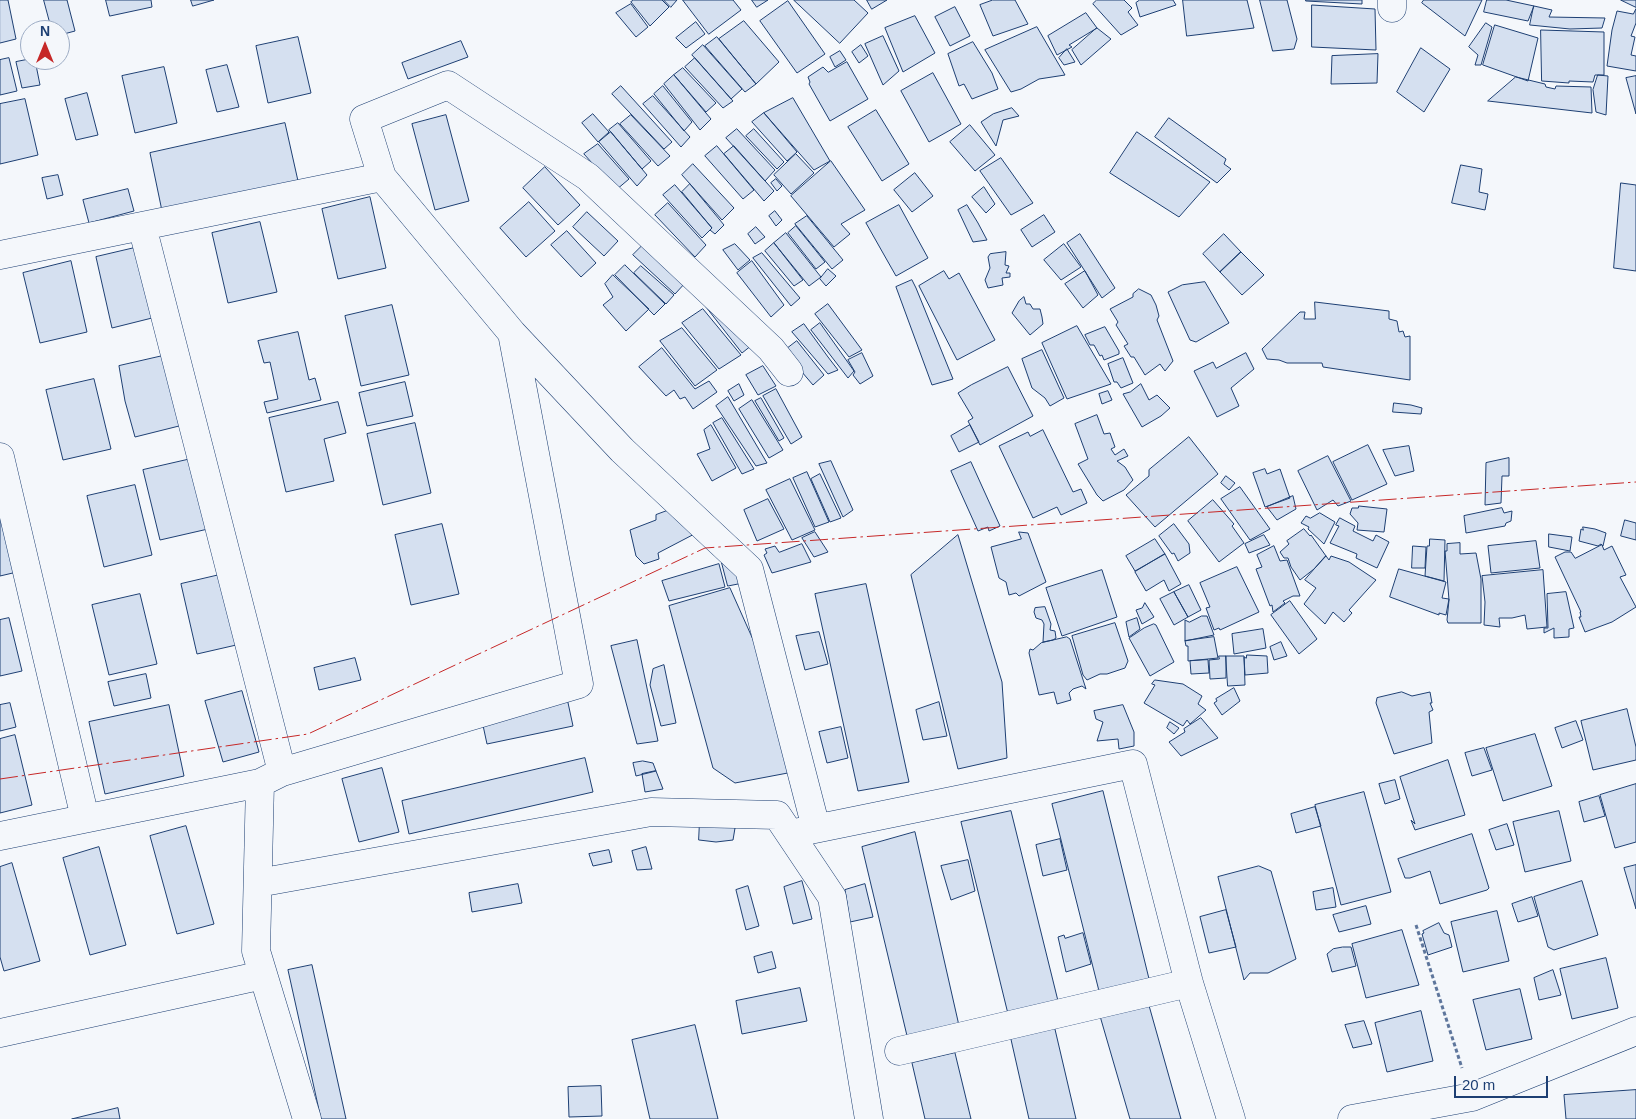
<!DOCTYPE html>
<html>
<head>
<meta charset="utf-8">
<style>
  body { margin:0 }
  #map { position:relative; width:1636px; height:1119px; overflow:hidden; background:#f4f7fb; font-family:Arial,sans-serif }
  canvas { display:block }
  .north { position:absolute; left:20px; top:20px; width:50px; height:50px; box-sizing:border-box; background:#f4f7fb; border:1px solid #9eadc5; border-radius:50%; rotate:0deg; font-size:14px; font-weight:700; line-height:20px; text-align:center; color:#1d3f73 }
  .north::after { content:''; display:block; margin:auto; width:18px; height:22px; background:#c62828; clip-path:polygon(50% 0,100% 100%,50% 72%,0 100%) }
  .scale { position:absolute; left:1454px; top:1076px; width:94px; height:22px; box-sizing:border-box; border:2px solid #1d3f73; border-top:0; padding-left:6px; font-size:15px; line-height:18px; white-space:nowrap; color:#1d3f73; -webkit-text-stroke:4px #f4f7fb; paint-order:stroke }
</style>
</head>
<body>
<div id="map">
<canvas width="1636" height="1119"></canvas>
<div class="north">N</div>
<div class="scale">20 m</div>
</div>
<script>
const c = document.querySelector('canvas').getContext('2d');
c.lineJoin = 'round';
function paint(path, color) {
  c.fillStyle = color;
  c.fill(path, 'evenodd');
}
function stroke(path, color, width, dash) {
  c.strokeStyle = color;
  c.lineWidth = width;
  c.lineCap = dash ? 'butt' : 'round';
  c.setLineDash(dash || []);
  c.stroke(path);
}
const building = new Path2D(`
  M0,0H8L16,39L0,43Z
  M44,0H67L75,31L60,35V30H52Z
  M106,0H151L152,7L110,16Z
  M191,0H214L193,6Z
  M634,0H662L669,7L650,26L631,2Z
  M664,0H677L671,7Z
  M683,0H733L741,10L709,34Z
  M752,0H768L757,7Z
  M794,0H854L868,13L840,43Z
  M867,0H887L872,9Z
  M993,0H1015L1028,24L993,36L980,5Z
  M1097,0H1124L1132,8L1128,12L1138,25L1121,35L1093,4Z
  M1140,0H1173L1176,5L1140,17L1136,3Z
  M1183,0H1247L1254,28L1187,36Z
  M1260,0H1287L1297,39L1294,49L1273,51Z
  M1306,0H1362V4L1306,1Z
  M1424,0H1482L1465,36L1422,3Z
  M1487,0H1506L1534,6L1528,21L1484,12Z
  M1621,0H1636V7Z
  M788,1L825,54L797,73L760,21Z
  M631,4L648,27L636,37L616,13Z
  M1312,5L1375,9L1376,50L1312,47Z
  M1534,6L1552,10L1549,17L1605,18L1602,28L1570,29L1530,25Z
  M955,7L970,36L950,46L935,17Z
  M1636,9V23L1631,36L1635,37L1631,55L1636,56V71L1607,66L1612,30L1617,11L1633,14Z
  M1086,13L1097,28L1069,45L1072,47L1057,55L1048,36Z
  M915,16L935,53L903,72L885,28Z
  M744,21L779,62L756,84L719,39Z
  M696,22L705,34L686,48L676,38Z
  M1486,23L1492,27L1481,65H1475L1478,55L1469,47Z
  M1495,25L1538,38L1528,81L1483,65Z
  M1037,27L1065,75L1039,79L1021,89L1011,92L985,50Z
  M1097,28L1111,39L1081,65L1072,50Z
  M1541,30L1604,32V75H1595L1593,82L1569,81V83L1542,81Z
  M883,36L899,71L883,85L865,44Z
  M298,37L311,93L268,103L256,46Z
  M717,37L756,84L745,92L705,46Z
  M461,41L468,57L408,79L402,63Z
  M973,42L992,73L998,89L972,99L964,84L959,86L948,54Z
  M703,45L742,89L731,99L692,55Z
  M861,45L868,56L859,63L852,52Z
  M1421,48L1450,69L1424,112L1397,92Z
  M1067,49L1075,62L1064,65L1059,58Z
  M840,51L846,60L835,67L830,57Z
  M1378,54L1377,83L1331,84L1332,56Z
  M9,58L17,91L0,95V60Z
  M695,58L733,101L723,108L685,67Z
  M30,59L35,60L40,85L22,88L16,62Z
  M847,62L868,99L830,121L809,84L810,82L808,77L823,67L828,72Z
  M227,65L239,107L217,112L206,70Z
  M164,67L177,123L135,133L122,76Z
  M683,68L716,103L706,112L674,75Z
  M933,73L961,124L929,142L901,91Z
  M674,75L711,119L700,130L664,84Z
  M1598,75L1608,76L1606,115L1596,112L1593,90Z
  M1636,76V114L1626,78Z
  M1516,77L1545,84L1546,87L1555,89L1556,86L1591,87L1592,113L1488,101Z
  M621,86L672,142L664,149L612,94Z
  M663,86L692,122L684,131L654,94Z
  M87,93L98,135L76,140L65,99Z
  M653,96L690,137L681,147L643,104Z
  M793,98L830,161L814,170L764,113Z
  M25,99L38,155L0,164V104Z
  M1012,108L1019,116L1003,120L996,146L981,122L993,114Z
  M876,110L909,164L882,181L848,127Z
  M764,113L797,152L787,161L752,122Z
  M593,114L609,132L598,142L582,123Z
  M446,115L469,201L435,210L412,124Z
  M631,115L670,156L658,166L620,124Z
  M1169,118L1226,159L1224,164L1231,169L1217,183L1155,137Z
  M285,123L298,181L162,211L150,153Z
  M618,123L651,161L642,169L609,130Z
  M970,125L995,155L975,171L950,142Z
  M737,129L775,170L765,181L726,138Z
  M754,129L784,162L777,169L746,136Z
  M611,132L647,175L637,186L599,142Z
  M1137,132L1210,182L1179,217L1110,173Z
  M598,144L629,179L616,190L584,154Z
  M717,146L754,190L743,199L705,156Z
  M734,146L774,191L764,201L724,154Z
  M796,154L814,173L791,194L774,175Z
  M1001,158L1033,203L1011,215L980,171Z
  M831,161L865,210L841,224L850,234L834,247L791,196Z
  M693,164L734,208L722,220L682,175Z
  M1461,165L1482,169L1479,192L1488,194L1485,210L1452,203Z
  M545,167L580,205L558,225L523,188Z
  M915,173L933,196L912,212L894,190Z
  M58,175L63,195L47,199L42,178Z
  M776,179L782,186L777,191L771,183Z
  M1621,183L1636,185V271L1614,268Z
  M690,184L724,225L715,234L710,230L712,228L682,192Z
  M675,185L712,228L702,238L663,195Z
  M984,187L995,204L986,213L972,197Z
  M128,189L134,211L89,223L83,200Z
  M370,197L386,268L338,279L322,209Z
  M529,202L555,231L526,257L500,228Z
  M668,203L706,245L695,257L655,215Z
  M899,205L928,258L896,276L866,223Z
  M967,205L978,223L987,240L973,242L958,210Z
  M775,211L782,220L776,226L769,216Z
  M587,212L618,241L604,256L573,227Z
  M1044,215L1055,232L1032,247L1021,230Z
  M807,216L843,260L832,269L795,224Z
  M260,222L277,292L228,303L212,233Z
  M796,226L825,262L816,269L788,233Z
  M756,227L765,237L755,244L748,234Z
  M567,231L596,263L581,277L551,245Z
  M786,233L821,277L809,286L774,243Z
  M1080,234L1115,288L1102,298L1067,243Z
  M1224,234L1241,252L1220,272L1203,254Z
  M645,243L686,282L675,294L633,255Z
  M774,243L803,280L794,286L765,251Z
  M735,244L750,260L738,270L723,250Z
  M1064,244L1081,267L1061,280L1044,260Z
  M143,246L160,316L112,328L96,257Z
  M1006,252L1005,265L1009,266L1006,273H1010V277L1002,278L1003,285L988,288L985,280L990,268L988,257L990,254Z
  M1241,252L1264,275L1242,295L1220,272Z
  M762,253L800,298L791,306L753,258Z
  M71,261L87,332L40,343L23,273Z
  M752,261L784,305L771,317L737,273Z
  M625,265L665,304L654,315L615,275Z
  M641,266L674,295L666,304L634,273Z
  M828,269L836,276L826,286L820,279Z
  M944,271L949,279L959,273L995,340L957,360L919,286Z
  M1085,271L1098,295L1083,308L1065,284Z
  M613,275L649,309L626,331L603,305L613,297L605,284Z
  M912,280L916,288L953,379L932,385L896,287Z
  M1205,282L1229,323L1196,342L1190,340L1168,292L1182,285Z
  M1139,289L1151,295L1156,305L1159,316L1157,320L1173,361L1165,371L1160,364L1145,375L1134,357H1131L1124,346L1128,344L1116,325L1118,322L1110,309L1133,297V294Z
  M1024,297L1026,304H1030L1033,309H1040L1042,317L1043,324L1030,335L1012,313L1019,301Z
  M717,300L752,345L742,353L706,307Z
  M1315,302L1389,311V319L1397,321L1399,332L1403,331L1405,337L1410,336V380L1323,367L1322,363H1287L1279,360L1267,359L1262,349L1300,312H1305L1304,319H1315Z
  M828,304L862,350L849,357L815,314Z
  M392,305L409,375L361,386L345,316Z
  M703,309L741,355L719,369L682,323Z
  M820,323L854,371L848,378L811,330Z
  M804,324L828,357L838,370L828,374L792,332Z
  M1077,326L1111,384L1067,399L1042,343Z
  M1105,327L1119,351V354L1104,360L1102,355L1100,356L1094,345H1090L1085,335Z
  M682,328L717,370L695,386L660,341Z
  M298,332L309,380L315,378L321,400L267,413L264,402L278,399L270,362L264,363L258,341Z
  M797,341L824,375L813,385L784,351Z
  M662,348L695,389L709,381L717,392L693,409L685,397L680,399L674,390L666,396L639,367Z
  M1042,350L1064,398L1050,406L1045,398L1032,388L1022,359Z
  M862,353L873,376L860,384L853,375L855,372L848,360Z
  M1246,353L1254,369L1231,388L1239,406L1217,417L1194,371L1213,362L1216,368Z
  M167,355L183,425L135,437L125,401L119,366Z
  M1123,358L1133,383L1121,388L1117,382H1114L1108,364Z
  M763,366L776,386L758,395L746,375Z
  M1008,367L1033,416L980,445L968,421L973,418L958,393L971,385Z
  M94,379L111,449L63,460L46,390Z
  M405,382L413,416L367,426L359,393Z
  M739,384L744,395L734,401L728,391Z
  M1141,384L1149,400L1157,395L1170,408L1161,416L1142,427L1123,394L1130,392Z
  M776,389L802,437L791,444L763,396Z
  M1108,391L1112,400L1102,404L1099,394Z
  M728,397L767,463L756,466L716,406Z
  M761,398L784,438L779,441L755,401Z
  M752,400L783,450L769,458L739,409Z
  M338,402L346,433L324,439L334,481L286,492L269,418Z
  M1394,403L1411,405L1422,408L1421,414L1393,412Z
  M1097,415L1104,434L1110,433L1115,447L1111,449L1115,455L1124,449L1128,456L1117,461L1125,467L1133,480L1124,490L1103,501L1097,495L1078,464L1088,459L1075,424Z
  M722,418L754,469L742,474L713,423Z
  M415,423L431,493L383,505L367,434Z
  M711,425L736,468L712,481L697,454L710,449L704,430Z
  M970,425L979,442L959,452L951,436Z
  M1043,430L1073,492L1081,489L1087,503L1061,515L1057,507L1033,518L999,446L1028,432L1030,436Z
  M1189,437L1218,474L1155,527L1126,495L1149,476V470Z
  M1368,445L1387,484L1352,500L1333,462Z
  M1409,446L1414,471L1395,476L1383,450Z
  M1328,456L1351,501L1338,506L1333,500L1317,510L1298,471Z
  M1509,458V476H1502L1501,503L1485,505L1486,463Z
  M191,459L208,529L160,540L143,470Z
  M831,461L853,510L843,517L819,464Z
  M971,462L1000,526L989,531L988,527L978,531L951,471Z
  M1265,469L1267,474L1280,469L1290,498L1265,507L1253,473Z
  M807,472L829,522L815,527L793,478Z
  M820,474L841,518L830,522L811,479Z
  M1226,476L1235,483L1229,490L1221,483Z
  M790,479L815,530L792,540L766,490Z
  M135,485L152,555L104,567L87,496Z
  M1240,487L1270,529L1250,540L1221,499Z
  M1293,496L1296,509L1277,520L1267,507Z
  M768,499L784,529L757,541L744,510Z
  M1213,500L1234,524L1232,526L1244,543L1219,562L1188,521Z
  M1359,506L1387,509L1384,532L1357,530L1358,523L1350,514L1352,508H1358Z
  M1502,508L1504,513L1512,511L1511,521L1506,523L1505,526L1466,533L1464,516Z
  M672,509L702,530L658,553L659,559L644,564L636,556L630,530L656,520V515Z
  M1320,513L1335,522L1324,544L1308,529L1309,527L1301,523L1306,516L1310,518Z
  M1340,518L1355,526L1353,531L1373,541L1376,535L1389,542L1377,568L1356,558L1357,554L1330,543L1339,526L1336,525Z
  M4,519L17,572L0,576V520Z
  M1625,520L1636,523V540L1621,536Z
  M442,524L459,594L411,605L395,535Z
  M1174,524L1189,544L1190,553L1178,561L1174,553L1172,554L1159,536Z
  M1583,527L1595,529L1606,533L1603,546L1601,544L1598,546L1579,541L1581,529L1583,530Z
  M1304,529L1310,536L1311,535L1326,556L1314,569L1300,580L1291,567L1288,558H1284L1280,552L1289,544L1287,541Z
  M815,532L828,552L814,557L802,538Z
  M1019,532L1028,533L1046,582L1019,596L1016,593L1009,595L1006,582L999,578L991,547L1021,539Z
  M1549,534L1572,537L1570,551L1549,547Z
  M958,535L1002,682L1007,758L958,769L911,575Z
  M1264,535L1270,545L1249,553L1245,544Z
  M1155,539L1165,554L1135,571L1126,556Z
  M1430,539L1445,540L1444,581L1425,576L1427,546H1429Z
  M1536,541L1540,568L1491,573L1488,546Z
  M1460,543V554L1476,553L1481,579V623H1448L1447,620L1449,600L1445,551H1447V544Z
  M802,544L811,562L772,573L764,555L767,553L765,549L775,546L779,552Z
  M1602,545L1604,550L1612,546L1626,575L1620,577L1636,607L1612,622L1585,632L1579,617H1581L1580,612H1581L1555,557L1565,552H1571L1575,558Z
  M1274,546L1280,561L1287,560L1300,596H1293L1283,601L1285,603L1273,612L1272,605L1270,606L1256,569L1262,567L1257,555Z
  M1413,546L1426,547L1425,568H1412Z
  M1165,554L1181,584L1169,591L1164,580L1146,591L1135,572Z
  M1326,556L1329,560L1331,556L1349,562L1376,580L1349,610L1352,613L1344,622L1333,612L1325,624L1304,604L1316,588L1305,580Z
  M722,563H737L743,583L728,586Z
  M719,564L725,587L669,601L662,581Z
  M1237,567L1259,612L1220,630L1219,628L1214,630L1206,608L1210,607L1200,583Z
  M1399,569L1446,582L1442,598L1449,599L1446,615L1439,613V615L1390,597Z
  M1102,570L1117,617L1062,636L1046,588Z
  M1543,570L1547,627L1527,629L1525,615L1512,618H1499L1500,627L1484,625L1485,602L1482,576Z
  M228,573L245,643L197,654L181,584Z
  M866,584L909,782L858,791L815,594Z
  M1189,585L1201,610L1188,617L1174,592Z
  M730,588L755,644L793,772L735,783L713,768L669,606Z
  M1174,592L1188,617L1174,625L1160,599Z
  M1566,592L1574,628L1569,629V637L1554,638V628L1544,633V628H1548L1547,594Z
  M140,594L157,664L109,675L92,605Z
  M1290,601L1317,639L1299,654L1271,615Z
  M1145,603L1154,617L1142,624L1136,610L1142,608Z
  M1045,607L1051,624L1050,630L1055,631L1056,638L1053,640L1043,642L1044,624L1042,620L1036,618L1034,612L1035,608Z
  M1202,616H1207L1214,635L1185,641V620L1189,622Z
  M9,618L22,671L0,676V620Z
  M1137,618L1140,629L1129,637L1126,622Z
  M1115,623L1128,661L1125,668L1107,674H1100L1087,680L1083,675L1072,636Z
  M1154,624L1156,625L1174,662L1150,676L1129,638L1144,628Z
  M1263,629L1266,648L1234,654L1232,634Z
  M819,632L828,664L805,670L796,636Z
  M1067,637L1070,639L1086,689L1082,686L1073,689L1069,693L1071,700L1057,704L1054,692L1039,695L1029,653L1030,649L1033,650L1041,643Z
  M1214,637L1218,658L1188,661V646H1186L1185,641Z
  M637,640L658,741L637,744L611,646Z
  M1281,642L1287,656L1274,660L1270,647Z
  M1247,655L1267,656L1268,673L1245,675L1244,657L1246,658Z
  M1219,656H1226V678L1210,679L1209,660L1219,659Z
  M1226,656H1244L1245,685L1228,686Z
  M355,658L361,680L319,690L314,668Z
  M1208,660L1209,673L1191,674L1190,661Z
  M664,665L676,723L661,726L650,685L653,669Z
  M146,674L151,698L114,706L108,682Z
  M1155,680L1183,684L1202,696L1198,704L1206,710L1190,724L1187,720L1183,726L1144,703L1155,685L1152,684Z
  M1234,688L1240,701L1222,715L1214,703L1217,701L1216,699Z
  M242,691L259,752L223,762L205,701Z
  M1402,692L1412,696L1430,692L1432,703H1430L1433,710L1429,712L1432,743L1394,754L1376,703L1377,698Z
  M567,698L573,726L487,744L481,716Z
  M939,702L947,736L923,740L916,710Z
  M10,703L16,727L0,731V705Z
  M169,705L184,776L105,794L89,722Z
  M1123,705L1134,732V746L1119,749L1118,739L1097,741L1103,722L1096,719L1094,711Z
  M1627,709L1636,747V760L1593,770L1581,721Z
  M1201,718L1218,738L1181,756L1169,742L1185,732L1184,729Z
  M1576,721L1583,740L1562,748L1555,728Z
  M1170,722L1179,728L1174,734L1167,728Z
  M841,727L848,758L827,763L819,732Z
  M1535,734L1552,786L1503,801L1486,748Z
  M15,735L32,805L0,813V739Z
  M1484,748L1492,770L1472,776L1465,753Z
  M585,758L593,792L409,834L402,801Z
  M1448,760L1465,815L1415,830L1411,820L1415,824L1400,777Z
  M643,761L653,763L656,771L636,776L633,763Z
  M382,768L399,832L359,842L342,779Z
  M656,771L663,789L645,792L642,774Z
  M1395,780L1400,799L1385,804L1379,784Z
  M1636,784V842L1615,848L1600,795Z
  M1103,791L1151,987L1101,999L1052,804Z
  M1364,792L1391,892L1341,905L1315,805Z
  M1599,796L1605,816L1584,822L1579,802Z
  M1315,807L1321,826L1296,833L1291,814Z
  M1011,811L1059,1005L1009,1018L961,822Z
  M1559,811L1571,861L1525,872L1513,822Z
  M700,820L736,822L733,840L716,842L699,840Z
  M1507,824L1514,845L1496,850L1489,830Z
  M186,826L214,924L177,934L150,836Z
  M915,832L960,1030L908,1040L862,847Z
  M1472,834L1489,888L1487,890L1440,904L1430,871L1410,878H1405L1398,859Z
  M1060,839L1067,870L1043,876L1036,845Z
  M99,847L126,945L90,955L63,858Z
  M646,847L652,869L637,870L632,851Z
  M609,850L612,862L593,866L589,854Z
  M968,860L975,891L951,900L941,866Z
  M12,863L40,961L4,971L0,957V867Z
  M1636,865V909L1624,868Z
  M1259,866L1271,871L1296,959L1268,973H1250L1244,980L1218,877Z
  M802,881L812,919L793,924L784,887Z
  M1582,881L1598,935L1554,950L1548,947L1534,897Z
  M518,884L522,903L472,912L469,893Z
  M865,884L873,917L850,922L845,890Z
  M748,886L759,926L746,930L736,890Z
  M1333,888L1336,907L1316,910L1313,892Z
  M1532,897L1538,916L1518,922L1512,904Z
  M1366,906L1371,924L1339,932L1333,915Z
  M1226,910L1236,947L1209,953L1200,917Z
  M1497,911L1509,961L1463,972L1451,922Z
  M1439,923L1444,933L1449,935L1452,947L1428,955L1422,934L1424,933L1423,931Z
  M1402,930L1419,985L1366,998L1352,944Z
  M1083,933L1091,964L1066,972L1058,937L1064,935L1065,938Z
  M1343,947H1351L1356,966L1332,972L1327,954L1333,949Z
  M772,952L776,968L758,973L754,957Z
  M1606,958L1618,1008L1572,1019L1560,969Z
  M312,965L346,1119H321L288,970Z
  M1553,970L1561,995L1539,1000L1534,978Z
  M800,988L807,1021L742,1034L736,1001Z
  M1520,989L1532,1039L1486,1050L1473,1000Z
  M1148,1002L1181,1119H1130L1100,1016Z
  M1421,1011L1433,1061L1387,1072L1375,1023Z
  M1364,1021L1372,1044L1353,1048L1345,1025Z
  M695,1025L718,1119H650L632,1040Z
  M1054,1025L1076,1119H1029L1010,1035Z
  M955,1053L971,1119H925L912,1063Z
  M601,1086L602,1116L569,1117L568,1087Z
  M1636,1090V1119H1566L1564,1095Z
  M118,1108L120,1119H72Z`);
const path = new Path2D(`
  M1416,925L1462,1068`);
const minor = new Path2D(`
  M1392,8V0
  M382,177L364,119L448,85L588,177L771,349L789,372
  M142,226L282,772
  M0,255L382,177L512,333L579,684L282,772L260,783
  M512,333L622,450L749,569L816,828
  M0,457L85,818
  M790,834L1133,764L1189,983L1231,1119
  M0,836L260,783L256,951L307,1119
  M258,883L651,812L777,815L832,897L869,1119
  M0,1033L263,975
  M899,1051L1189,983
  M1352,1119L1472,1097L1636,1031`);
const power = new Path2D(`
  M0,779L308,734L705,548L1636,482`);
paint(building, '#d5e0f0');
stroke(building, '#1d3f73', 1);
stroke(minor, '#1d3f73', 29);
stroke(path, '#5e769c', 3, [4, 2.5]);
stroke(minor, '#f4f7fb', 28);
stroke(power, '#c62828', 1, [18, 4, 2.5, 4]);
</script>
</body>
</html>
